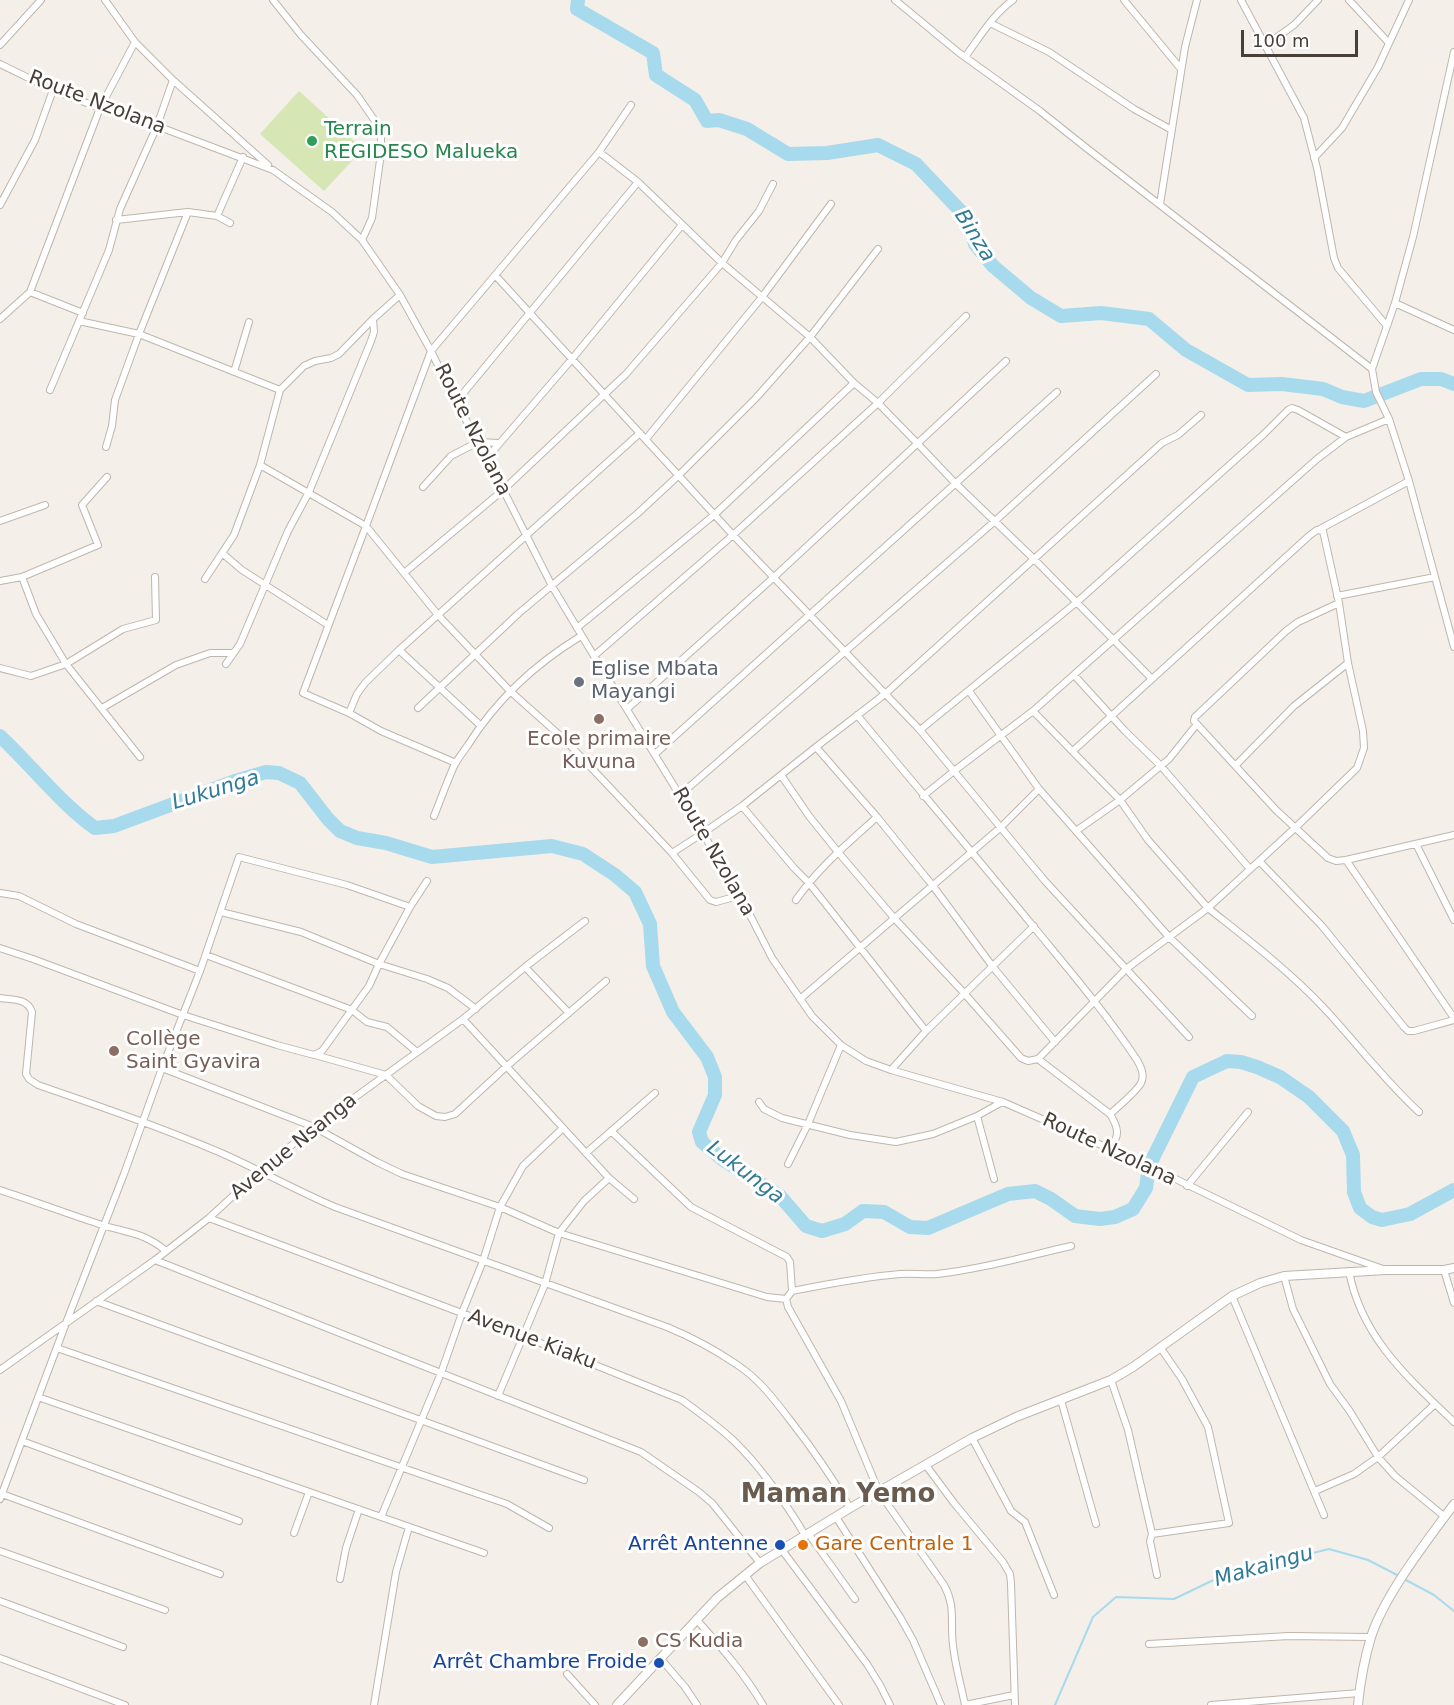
<!DOCTYPE html>
<html>
<head>
<meta charset="utf-8">
<style>
  body { margin:0 }
  #map { position:relative; width:1454px; height:1705px; overflow:hidden; background:#f4efe9; font-family:"DejaVu Sans",sans-serif }
  canvas { display:block }
  .scale { position:absolute; left:1241px; top:30px; width:117px; height:27px; box-sizing:border-box; border:3px solid #473f38; border-top:0; padding-left:8px; font-size:18px; line-height:21px; white-space:nowrap; color:#473f38; -webkit-text-stroke:4px #fff; paint-order:stroke }
</style>
</head>
<body>
<div id="map">
<canvas width="1454" height="1705"></canvas>
<div class="scale">100 m</div>
</div>
<script>
const c = document.querySelector('canvas').getContext('2d');
c.lineJoin = 'round';
function paint(path, color) {
  c.fillStyle = color;
  c.fill(path, 'evenodd');
}
function stroke(path, color, width, dash) {
  c.strokeStyle = color;
  c.lineWidth = width;
  c.lineCap = dash ? 'butt' : 'round';
  c.setLineDash(dash || []);
  c.stroke(path);
}
function write(font, color, halo, rows, align = 'center') {
  c.font = font + ' "DejaVu Sans",sans-serif';
  c.lineWidth = 6;
  c.setLineDash([]);
  c.textBaseline = 'middle';
  c.strokeStyle = halo;
  c.fillStyle = color;
  for (const [text, x, y, turn = 0] of rows) {
    c.save();
    c.translate(x, y);
    c.rotate((+turn || 0) * Math.PI / 180);
    c.textAlign = isNaN(turn) ? turn : align;
    if (halo) c.strokeText(text, 0, 0);
    c.fillText(text, 0, 0);
    c.restore();
  }
}
const green = new Path2D(`
  M299,91L363,149L324,191L260,134Z`);
const stream = new Path2D(`
  M1404,1579L1434,1595L1454,1611
  M1055,1705L1093,1617L1116,1597L1174,1599L1224,1575L1329,1549L1368,1560L1399,1576`);
const river = new Path2D(`
  M578,0L577,9L653,53L656,75L695,100L707,121L719,120L747,129L788,154L827,153L878,145L916,164L969,220L975,244L993,266L1031,298L1061,316L1101,313L1149,319L1186,350L1248,385L1282,384L1323,389L1342,397L1364,401L1421,379H1441L1454,384
  M0,736C31,765 61,804 95,828L114,826L235,781L266,772L279,773L300,783L328,819L340,831L357,838L386,843L432,857L552,846L583,854L615,875L635,892L650,924L653,966L673,1012L707,1057L715,1077V1095L699,1132L702,1142L722,1159L780,1196L806,1226L822,1231L845,1224L863,1211L884,1212L910,1227L928,1228L1008,1194L1035,1191L1051,1199L1075,1216L1100,1219L1115,1217L1133,1209L1146,1188L1149,1166L1193,1077L1227,1061L1241,1062L1257,1067L1280,1077L1309,1097L1343,1131L1353,1155L1354,1192L1360,1208L1372,1217L1382,1220L1410,1214L1454,1190`);
const minor = new Path2D(`
  M105,0L135,42L173,80L268,165
  M273,0L301,35L357,95L375,121L381,136V153L372,218L362,240
  M895,0L958,52L1040,111L1089,150L1372,369
  M1124,0L1181,69
  M1241,0L1304,118L1317,168L1334,258L1338,268L1387,326L1372,369L1376,392L1389,419L1409,481L1454,647
  M1349,0L1389,43
  M990,23L1049,52L1134,109L1170,129
  M0,45L41,0
  M1266,45L1294,25L1318,0
  M965,57C980,37 993,14 1013,0
  M0,64L53,90L100,108L157,126L273,170L332,212L362,240L400,295L431,351L456,402L487,458L552,586L594,656L703,833L752,919L772,958L812,1016L841,1045L866,1061L891,1070L1003,1102L1149,1166L1301,1240L1383,1269
  M599,152L638,182L722,263L810,337L854,383L878,403L917,443L955,483L1034,559L1152,679
  M1314,158L1342,128L1378,67L1409,0
  M1160,204L1185,47L1197,0
  M0,205L35,140L53,90
  M217,216L243,157
  M116,220L188,212L217,216L230,223
  M495,275L733,535L920,730L1045,881L1189,1037
  M30,292L100,108L135,42
  M1395,303L1454,330
  M0,319L30,292L83,313
  M79,321L139,334L280,390
  M1387,326L1395,303L1413,237L1454,52
  M234,372L249,322
  M50,390L109,250L120,209L157,126L173,80
  M456,402L638,182
  M646,439L762,297L831,204
  M106,447L112,426L115,400L139,334L188,212
  M487,458L572,359L682,225
  M260,465L366,526L438,615L510,691L565,740L672,853L710,900L716,902L738,896
  M423,487L451,456L478,442L499,443
  M0,521L45,505
  M1320,529L1409,481
  M222,553L242,570L328,625
  M404,573L502,491L626,374L722,263L736,240L759,211L773,184
  M22,577L36,614L66,664L140,757
  M205,579L234,535L260,465L280,390L304,366L315,361L331,358L339,354L373,319L400,295
  M0,581L22,577L98,545L82,505L107,477
  M1337,596L1435,577
  M1339,603L1298,622L1286,631L1195,717L1194,721L1276,810L1328,858L1336,861L1346,860L1454,835
  M577,628L714,515L854,383
  M399,650L480,725
  M594,656L733,535L878,403L966,316
  M226,664L240,644L288,531L309,492L371,341L374,332L373,319
  M0,668L31,676L66,664L123,629L156,620L155,577
  M1074,675L1125,731L1160,765L1250,869
  M969,691L1039,789L1076,831L1169,937L1252,1016
  M102,708L176,665L210,653H233
  M418,708L519,613L637,514L679,475L756,398L810,337L878,249
  M627,709L773,578L1006,361
  M1033,711L1120,800L1148,840L1208,908C1247,939 1288,970 1323,1007C1355,1041 1384,1080 1419,1112
  M349,713L357,694L365,683L399,650L640,433
  M857,715C915,785 975,855 1033,926C1069,970 1106,1013 1137,1060C1141,1067 1145,1075 1141,1083C1137,1091 1118,1107 1110,1114
  M920,730L1077,602L1264,434L1288,410L1292,408L1298,410L1346,437
  M816,747L877,817L933,886L993,967L1055,1042
  M655,754L1057,392
  M456,763L381,731L349,713L303,693L366,526L431,351L599,152L631,105
  M1236,765L1294,706L1348,663
  M781,775L809,816L838,852L895,919L964,993L1021,1058L1028,1061L1038,1059L1126,969L1208,908L1296,827L1357,768L1364,748L1363,731L1348,663L1339,603L1323,531L1317,530L1310,535L1073,751
  M680,795L995,521L1156,374
  M923,796L954,771L1033,711L1317,459L1346,437L1389,419
  M742,806L794,868L809,883L926,1031
  M434,816C441,799 447,781 455,764C459,757 464,751 468,745C497,699 535,664 581,636
  M1076,831L1120,800L1169,759L1197,724
  M1416,844L1454,920
  M672,853L703,833L742,806L816,747L885,694L1162,443L1178,435L1201,415
  M1346,860L1454,1018
  M1259,861L1322,926L1404,1027L1408,1031H1414L1454,1020
  M0,893L19,896L76,924L200,971
  M796,900C818,868 848,843 877,817
  M221,912L301,932L379,964L427,979L448,988L476,1009
  M0,948L33,959L183,1015L277,1045L314,1055L322,1051L369,986L379,964L410,907L427,881
  M206,955L352,1010L367,1022L387,1027L417,1052
  M525,967L569,1013
  M0,998C13,1000 27,998 32,1012L26,1074L29,1079L38,1085C99,1106 160,1127 219,1152C258,1169 295,1190 335,1207L667,1327C691,1337 714,1349 736,1364C758,1378 774,1399 790,1420C812,1448 832,1477 850,1508
  M800,999L1001,827L1039,789
  M463,1019L609,1178L634,1199
  M315,1055L386,1075L418,1106L436,1116L445,1117L455,1114L507,1066L606,981
  M1038,1059L1110,1114C1118,1127 1121,1137 1109,1148
  M162,1068L314,1127L377,1162L402,1174L500,1207L559,1233L767,1297L786,1299
  M891,1070L926,1031L1034,926
  M759,1102L764,1109L782,1118L850,1135L896,1142L933,1134L977,1116L1002,1102
  M977,1116L994,1179
  M611,1131L691,1207L787,1257L790,1262L792,1291
  M586,1153L655,1093
  M788,1164L808,1124L841,1045
  M1187,1186L1248,1112
  M0,1190C34,1201 68,1214 102,1225C128,1233 145,1233 166,1251
  M209,1218L523,1336L682,1400C700,1413 718,1426 734,1441C762,1468 785,1502 805,1535
  M155,1260L641,1452L699,1492L712,1503L760,1563
  M1444,1270L1454,1303
  M1349,1271C1361,1337 1408,1378 1454,1422
  M1284,1276L1293,1309L1330,1384L1349,1410L1378,1457L1395,1476L1445,1517
  M1232,1296L1324,1515
  M786,1299L788,1307L841,1401L879,1492L944,1585C956,1607 950,1621 953,1645C955,1665 961,1685 965,1705
  M786,1299L792,1291C828,1284 863,1277 900,1274C912,1273 925,1275 937,1274C982,1269 1027,1256 1071,1246
  M96,1301L584,1480
  M57,1348L507,1504L549,1528
  M0,1370L155,1260L209,1218L259,1172L314,1127L463,1019L525,967L585,921
  M1111,1380L1128,1430L1152,1534
  M498,1396L545,1284L559,1233L584,1201L609,1178
  M38,1397L484,1553
  M1061,1400L1096,1524
  M972,1438L1011,1511L1025,1522L1054,1595
  M22,1441L239,1521
  M925,1464L954,1503L1003,1562L1010,1574L1011,1583L1015,1705
  M1315,1491L1354,1474L1378,1457L1435,1404
  M2,1494L220,1574
  M0,1499L66,1323L124,1174L162,1068L200,971L239,857L347,885L410,907
  M381,1517L441,1373L462,1313L483,1261L500,1207L523,1166L563,1128
  M836,1517L900,1617L913,1640L941,1705
  M294,1533L309,1492
  M808,1533L855,1599
  M782,1550L867,1664L880,1685L890,1705
  M0,1551L165,1610
  M745,1575L839,1705
  M1157,1575L1150,1541L1152,1534L1229,1523L1208,1427L1182,1379L1160,1347
  M340,1579L346,1548L359,1509
  M0,1601L123,1647
  M696,1619C721,1647 744,1673 763,1705
  M1149,1644L1289,1636L1371,1637
  M0,1658L125,1705
  M660,1658L685,1687L697,1705
  M567,1674L595,1705
  M374,1705L396,1572L409,1527
  M965,1705L1014,1695
  M1211,1705L1359,1693`);
const tertiary = new Path2D(`
  M617,1705L717,1598L760,1563L850,1508L972,1438L1016,1417L1111,1380L1133,1367L1232,1296L1260,1283L1284,1276L1386,1270H1444L1454,1268
  M1358,1705C1360,1684 1365,1657 1371,1637C1385,1594 1427,1541 1454,1504`);
const markers = [
  [312,141,6,"#2e9e5b"],
  [579,682,6,"#6b7280"],
  [599,719,6,"#8d6e63"],
  [114,1051,6,"#8d6e63"],
  [780,1545,6,"#1a4fb4"],
  [803,1545,6,"#e8710a"],
  [643,1642,6,"#8d6e63"],
  [659,1663,6,"#1a4fb4"]
];
const streetNames = [
  ["Route Nzolana",97,103,21],
  ["Route Nzolana",472,430,63],
  ["Route Nzolana",713,852,60],
  ["Avenue Nsanga",294,1147,-39],
  ["Route Nzolana",1109,1150,25],
  ["Avenue Kiaku",532,1340,21]
];
const leisureNames = [
  ["Terrain",324,130],
  ["REGIDESO Malueka",324,153]
];
const worshipNames = [
  ["Eglise Mbata",591,670],
  ["Mayangi",591,693]
];
const educationNames = [
  ["Ecole primaire",599,740,"center"],
  ["Kuvuna",599,763,"center"],
  ["Collège",126,1040],
  ["Saint Gyavira",126,1063],
  ["CS Kudia",655,1642]
];
const transitNames = [
  ["Arrêt Antenne",768,1545],
  ["Arrêt Chambre Froide",647,1663]
];
const foodNames = [
  ["Gare Centrale 1",815,1545]
];
const waterNames = [
  ["Binza",974,236,58],
  ["Lukunga",216,791,-17],
  ["Lukunga",745,1173,37],
  ["Makaingu",1264,1567,-16]
];
const districtNames = [
  ["Maman Yemo",838,1495]
];
paint(green, '#d6e6b4');
stroke(stream, '#a8daed', 2);
stroke(river, '#a8daed', 14);
stroke(minor, '#bfb6ac', 8);
stroke(tertiary, '#bfb6ac', 10);
stroke(minor, '#fff', 6);
stroke(tertiary, '#fff', 8);
for (const [x, y, r, color] of markers) {
  const dot = new Path2D();
  dot.arc(x, y, r, 0, 2 * Math.PI);
  c.fillStyle = color;
  c.fill(dot);
  stroke(dot, '#fff', 2);
}
write('20px', '#473f38', '#fff', streetNames);
write('20px', '#27864d', '#fff', leisureNames, 'left');
write('20px', '#5b616d', '#fff', worshipNames, 'left');
write('20px', '#785e54', '#fff', educationNames, 'left');
write('20px', '#164399', '#fff', transitNames, 'right');
write('20px', '#c56008', '#fff', foodNames, 'left');
write('italic 21px', '#307a97', '#fff', waterNames);
write('bold 26px', '#6a5b4f', '#fff', districtNames);
</script>
</body>
</html>
